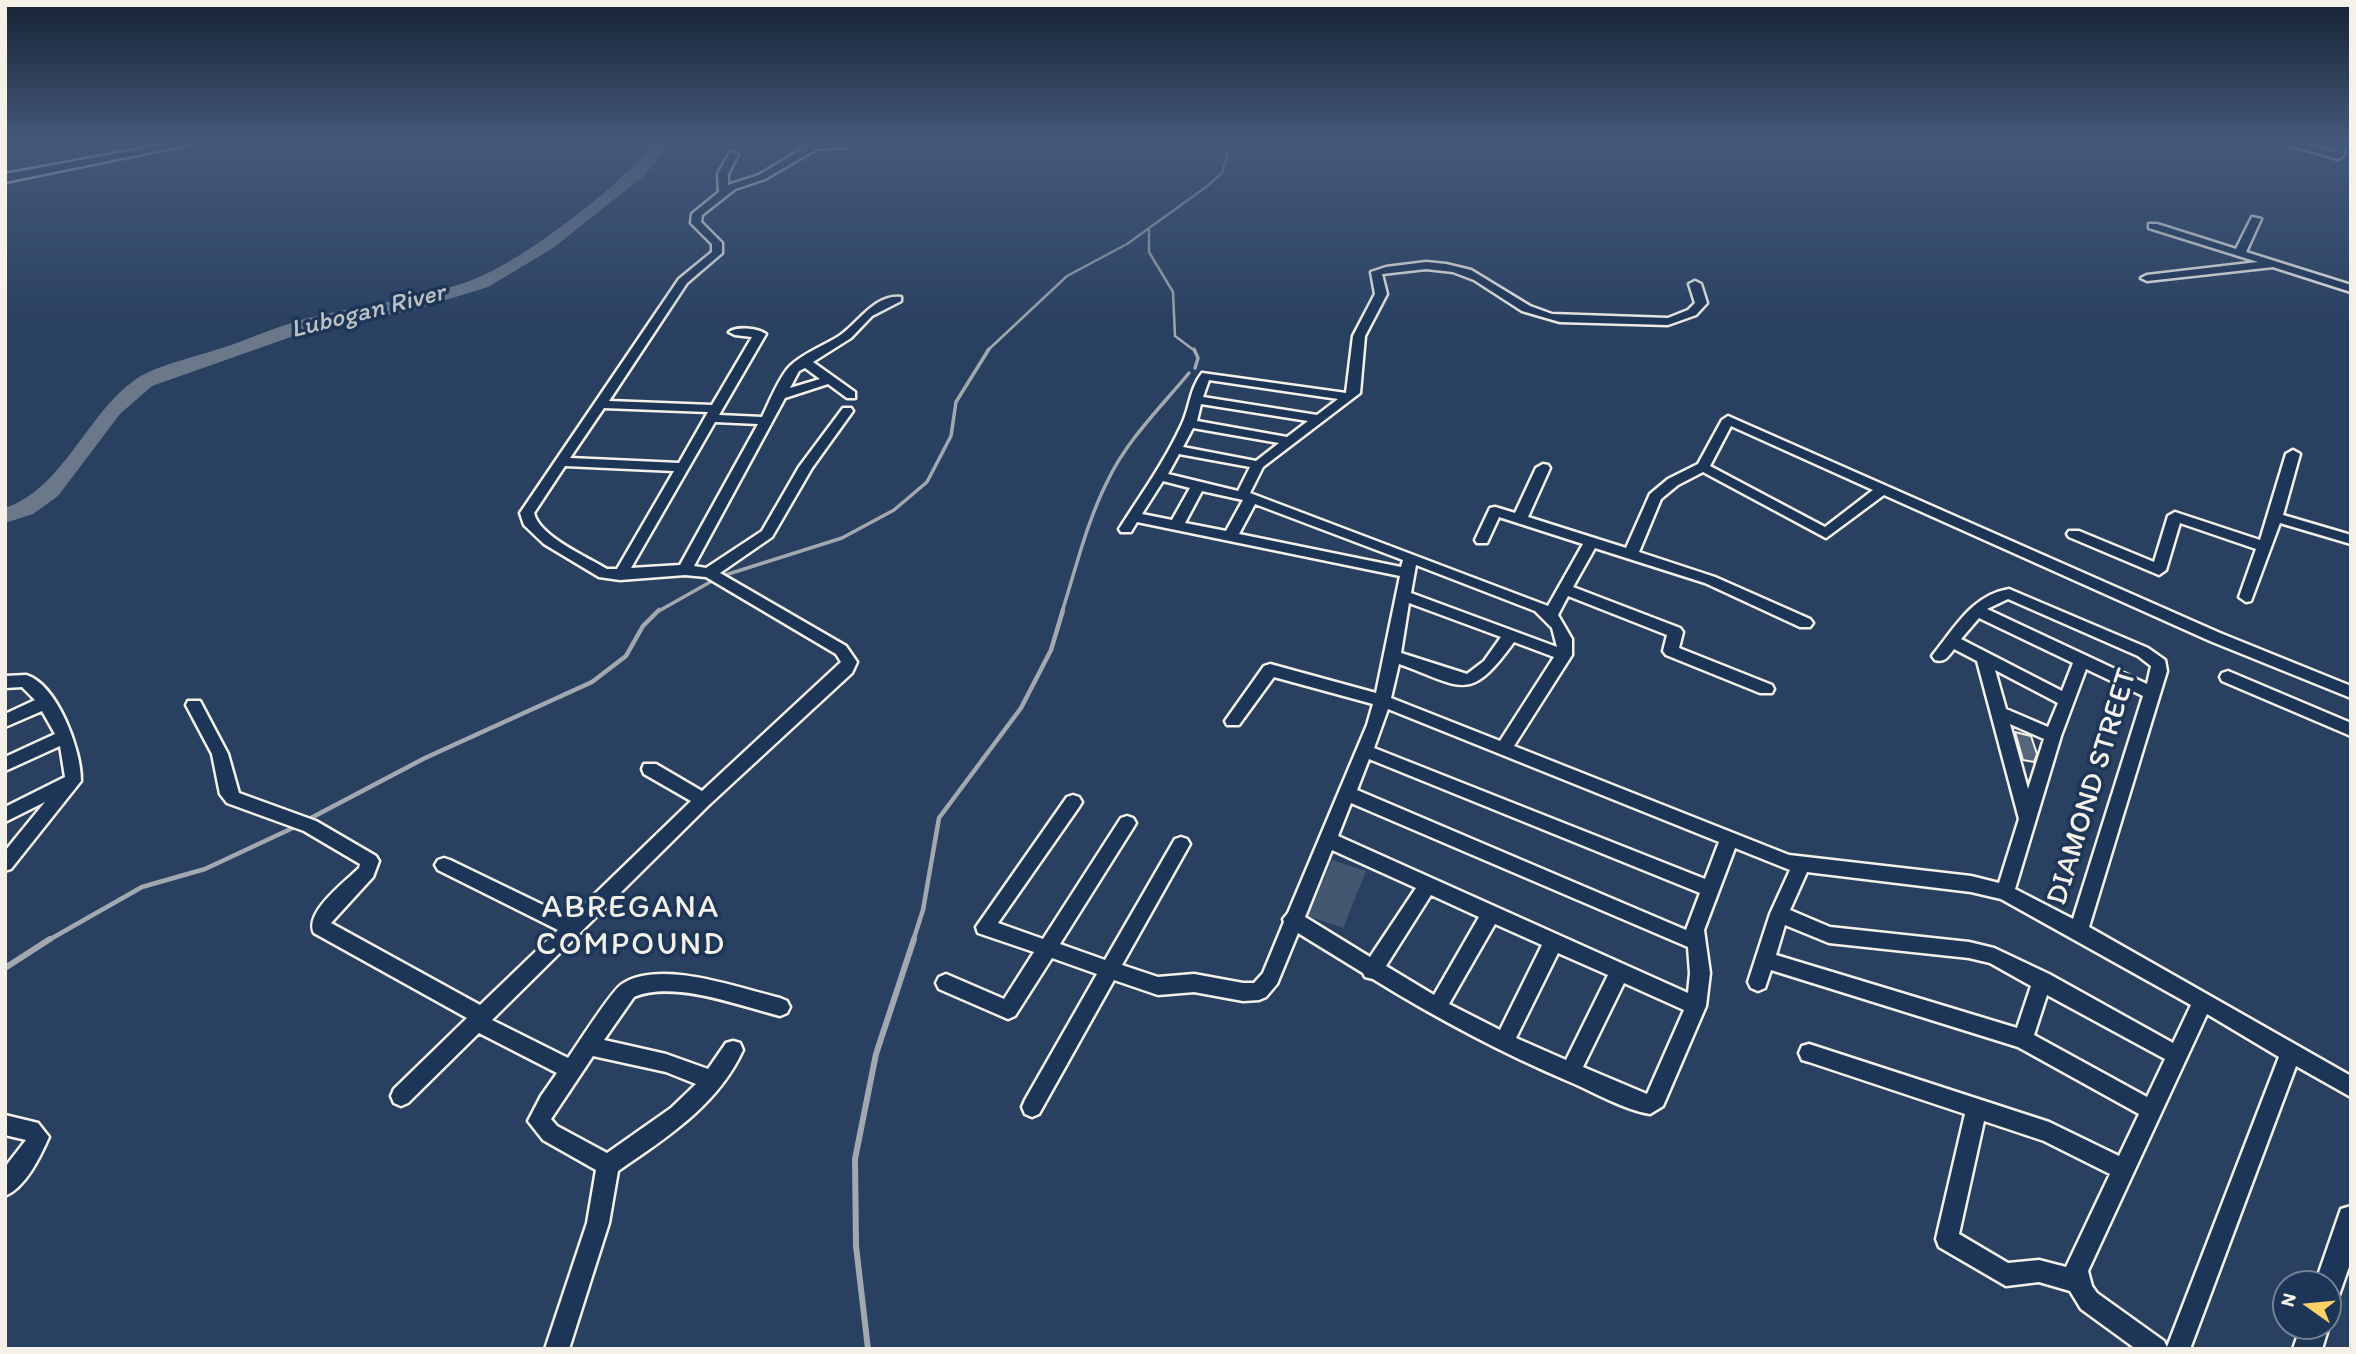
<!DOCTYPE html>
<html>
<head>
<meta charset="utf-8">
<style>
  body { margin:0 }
  #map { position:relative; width:2356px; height:1354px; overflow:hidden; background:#2a4060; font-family:Itim,sans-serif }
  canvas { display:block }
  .frame { position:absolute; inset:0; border:7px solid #f4f1e8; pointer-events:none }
  .north { position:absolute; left:2272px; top:1270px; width:70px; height:70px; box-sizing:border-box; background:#1d3557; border:2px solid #738091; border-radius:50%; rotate:285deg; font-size:19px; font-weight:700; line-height:28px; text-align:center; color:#f4f1e8 }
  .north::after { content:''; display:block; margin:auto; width:24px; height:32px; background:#ffd166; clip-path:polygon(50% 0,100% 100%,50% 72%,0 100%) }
</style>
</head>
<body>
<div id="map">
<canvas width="2356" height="1354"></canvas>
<div class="frame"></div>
<div class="north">N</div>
</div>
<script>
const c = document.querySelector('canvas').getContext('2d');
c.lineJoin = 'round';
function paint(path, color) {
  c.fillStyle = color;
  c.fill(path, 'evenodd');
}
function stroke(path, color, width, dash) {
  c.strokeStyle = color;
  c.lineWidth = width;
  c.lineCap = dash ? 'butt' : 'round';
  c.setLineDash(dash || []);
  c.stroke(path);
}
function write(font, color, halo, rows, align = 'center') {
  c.font = font + ' Itim,sans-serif';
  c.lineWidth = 7;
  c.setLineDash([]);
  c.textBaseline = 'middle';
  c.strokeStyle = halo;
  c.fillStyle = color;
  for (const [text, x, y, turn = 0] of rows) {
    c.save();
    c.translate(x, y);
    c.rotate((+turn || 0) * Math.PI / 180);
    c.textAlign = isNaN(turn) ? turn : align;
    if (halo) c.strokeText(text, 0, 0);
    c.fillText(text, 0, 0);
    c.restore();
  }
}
const green = new Path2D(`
  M1332,860L1366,871L1343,928L1308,916Z`);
const streamFar3 = new Path2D(`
  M1149,230V252L1173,292L1175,336L1195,351
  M987,351L1067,276L1127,244L1206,187L1222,173L1228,154L1222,144`);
const streamFar2 = new Path2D(`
  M1194,349L1198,358L1195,368
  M722,576L842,538L894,510L927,482L951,436L956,402L989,349
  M657,612L712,581
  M1062,612C1076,568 1087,521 1108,480C1127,440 1161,407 1189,373`);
const streamFar1 = new Path2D(`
  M309,819L425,758L592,682L626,656L643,626L659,610
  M47,941L142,887L205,869L297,826
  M913,941L923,910L939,818L1021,708L1051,650L1063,610`);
const stream = new Path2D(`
  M5,968L50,939
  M868,1349L856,1246L855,1159L876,1054L914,939`);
const river = new Path2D(`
  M653,144H669L645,175L553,248L488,287L410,311L322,326L152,386L120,414L58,496L33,514L5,523V508C64,488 86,414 136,379C156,365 206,354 231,345C259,335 288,322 317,316C369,304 421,299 472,280C523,261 620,186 653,144Z`);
const building = new Path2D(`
  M2015,732L2031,736L2037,754L2034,762L2023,760Z`);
const minor = new Path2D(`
  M811,144H853L848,147L816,149L765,179L735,189L702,215L701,222L722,243V253L687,283L609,401L712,405L752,337L735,335L729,332C737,326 758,328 766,334L719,415L762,417C769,403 779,377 790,366C802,354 823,346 839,336C857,324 876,293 901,297V301L872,316L851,338L813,362L855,392V398H847L828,384L785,398L694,566L706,568L762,531L799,467L843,408H851L853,411L812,468L772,537L720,573L846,646L857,662L852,673L709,805L492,1020L568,1058C578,1044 611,991 622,984C661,959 738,988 780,998L787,1001L790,1007L787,1013L780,1016C739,1006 675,980 634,997L604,1040L666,1054L708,1069L726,1043L733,1041L740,1043L743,1050C718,1105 666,1138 618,1171L609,1223L569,1349H545L587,1223L596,1170L543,1140L528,1121L541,1096L557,1073L479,1033L408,1103L401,1106L394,1103L391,1096L394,1089L467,1018L314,933C304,912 345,882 359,868L360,864L304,831L227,803L220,794L212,754L186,705L188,701H200L228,754L239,793L316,821L376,856L379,861L373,877L331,923L480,1005L558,930L438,870L435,865L438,860L444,858L450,860L570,918L691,801L644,774L642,769L644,764H656L702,791L841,662L836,654L706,577L685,575L620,580L599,577L544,544L524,525L520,513L679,279L712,252V244L691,223L692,214L719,192L718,174L730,152L738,154L728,174V185L759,175ZM805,368L820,379L790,388L799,371ZM604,408L708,412L679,463L570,458ZM715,422L758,424L680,565L631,568ZM565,466L674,471L617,569H607C587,557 539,536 534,513ZM593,1056L666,1072L696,1084L671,1108L607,1153L557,1126L551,1119Z
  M2286,144H2300L2334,152L2337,144H2346L2343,156L2338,159Z
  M2252,217L2261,219L2246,252L2351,285V292L2273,267L2147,281L2141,278L2147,275L2258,262L2149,228V224H2157L2236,249Z
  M1426,262L1446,264L1471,270L1530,306L1552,314L1668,318L1688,310L1695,303L1689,284L1695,281L1701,284L1707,303L1696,315L1668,325L1560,322L1522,311L1474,280L1453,272L1426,269L1382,274L1387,294L1365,336L1360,393L1263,467L1250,493L1548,606L1583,544L1499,517L1487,543H1477L1475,540L1490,508L1495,507L1515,513L1536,468L1543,464L1548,465L1550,468L1528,517L1626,548L1650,494L1668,479L1698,464L1722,420L1728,416L2220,633L2351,686V698L2210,641L1884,495L1826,538L1703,472L1678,485L1661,499L1639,552L1715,577L1810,619L1813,623L1810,627H1800L1705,583L1595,548L1573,587L1680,628L1683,632L1679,648L1772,685L1774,689L1772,693H1760L1666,655L1663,651L1667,635L1568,596L1558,615L1572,639V655L1514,746L1789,855L1971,876L1999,883L2019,819L1977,661L1954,649C1948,657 1945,663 1935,660L1932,656L1935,652C1956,626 1973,595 2009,589L2148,648L2165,660L2167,671L2089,927L2351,1076V1097L2296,1066L2190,1349H2136L2081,1309L2070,1291L2039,1282L2006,1286L1939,1247L1936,1239L1965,1114L1809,1062L1802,1060L1799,1053L1802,1046L1809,1044L2049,1122L2119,1156L2139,1114L2018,1047L1771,970L1765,988L1758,991L1751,988L1748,982L1770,914L1790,870L1735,848L1704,930L1710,973L1706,1006L1663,1106L1650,1114C1622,1109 1596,1093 1570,1082C1502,1053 1436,1018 1373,979L1365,977L1363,973L1298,933L1277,984L1266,997L1259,1000L1243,1001L1194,992L1158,995L1114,980L1039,1114L1032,1117L1025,1114L1022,1107L1025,1100L1097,974L1052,958L1015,1016L1008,1019L939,989L936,983L939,977L946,974L1004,999L1034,952L978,933L976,927L1067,797L1073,795L1079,797L1082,802L1079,807L998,923L1043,939L1121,818L1127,816L1133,818L1136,823L1133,828L1060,944L1105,960L1175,839L1181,837L1187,839L1190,844L1122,965L1158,977L1194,974L1243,983H1254L1263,973L1284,922L1283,919L1288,913L1367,725L1373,704L1274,677L1239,725H1227L1225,721L1264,666L1270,664L1376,693L1400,576L1137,522L1131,532H1121L1119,529C1142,493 1165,461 1182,424C1190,407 1190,388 1202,373L1346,393L1353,336L1375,294L1371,272L1386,267ZM1209,380L1338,399L1317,415L1203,397ZM1201,404L1308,421L1287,437L1197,421ZM1731,426L1873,490L1825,527L1710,466ZM1193,428L1279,443L1256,461L1183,447ZM1179,454L1250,467L1238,491L1168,474ZM1163,481L1190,488L1172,520L1142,514ZM1202,491L1243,500L1226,531L1185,523ZM1255,504L1403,560L1401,567L1239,534ZM1416,565L1535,611L1552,628L1557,647L1411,593ZM2008,599L2138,656L2151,666L2147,684L1987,609ZM1409,603L1501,637L1484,661L1467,674L1401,653ZM1979,618L2073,663L2062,691L1961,639ZM1514,642L1554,657L1500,741L1391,698L1399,664C1463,687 1469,704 1514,642ZM2086,669L2143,696L2073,919L2015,889L2061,736ZM1995,670L2058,703L2048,727L2006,709ZM1388,709L1719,842L1705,879L1374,748ZM2010,724L2044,739L2028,789ZM1369,759L1700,893L1686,930L1357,790ZM1351,803L1688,947L1690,973L1688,993L1338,836ZM1332,850L1416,888L1370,957L1305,917ZM1807,872L1971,892L2001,899L2191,1005L2173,1043L2049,974L1994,948L1969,942L1830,927L1790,910ZM1431,895L1479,917L1434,995L1386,966ZM1495,924L1542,945L1500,1030L1449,1004ZM1785,925L1829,943L1969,958L1990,963L2031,986L2017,1028L1776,955ZM1558,953L1608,975L1566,1060L1516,1038ZM1624,983L1684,1010L1647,1094L1583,1067ZM2047,995L2165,1059L2147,1097L2034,1035ZM2207,1014L2279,1057L2167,1347L2164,1341L2097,1293L2092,1286L2088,1271ZM1984,1121L2044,1141L2110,1174L2066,1267L2039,1260L2008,1263L1959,1234Z
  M2293,450L2300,454L2283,515L2351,535V544L2280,523L2251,601L2246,602L2239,597L2256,549L2180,523L2166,570L2159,575L2069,537L2067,534L2069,531H2079L2154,562L2168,516L2175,512L2260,540L2286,454Z
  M2228,671L2351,723V736L2222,681L2220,677L2222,673Z
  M26,675C57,684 82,751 81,781L11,869L5,871V851L45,802L5,822V807L65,777L60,746L5,771V757L55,734L42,711L5,727V714L35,700L22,687L5,688V676Z
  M5,1115L38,1123L49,1137C40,1157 26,1187 5,1196V1167L26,1140L5,1135Z`);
const tertiary = new Path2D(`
  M168,144H190L5,182V174Z
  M2351,1206V1261L2338,1298L2328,1302V1284H2315L2341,1209Z
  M2328,1323L2329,1326L2322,1349H2293L2301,1326H2328Z`);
const farWaternames = [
  ["Lubogan River",368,312,-14]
];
const streetNames = [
  ["DIAMOND STREET",2093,787,-73]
];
const neighbourhoodNames = [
  ["ABREGANA",631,909],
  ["COMPOUND",631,946]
];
paint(green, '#445771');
stroke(streamFar3, '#a1a8b0', 2.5);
stroke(streamFar2, '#a1a8b0', 3.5);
stroke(streamFar1, '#a1a8b0', 4.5);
stroke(stream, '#a1a8b0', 6);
paint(river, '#6a788a');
paint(building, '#56677d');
stroke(building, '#f4f1e8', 2);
stroke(minor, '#f4f1e8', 5);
stroke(tertiary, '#f4f1e8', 5);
paint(minor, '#1d3557');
paint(tertiary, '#1d3557');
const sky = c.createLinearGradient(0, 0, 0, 333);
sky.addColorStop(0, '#172335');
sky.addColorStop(0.43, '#44597a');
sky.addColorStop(1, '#44597a00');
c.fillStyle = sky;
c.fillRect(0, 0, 2356, 333);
write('italic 26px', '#bdc1c2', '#1d3557', farWaternames);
write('30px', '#f4f1e8', '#1d3557', streetNames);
c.letterSpacing = '2px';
write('32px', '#f4f1e8', '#1d3557', neighbourhoodNames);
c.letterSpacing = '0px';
</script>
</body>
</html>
